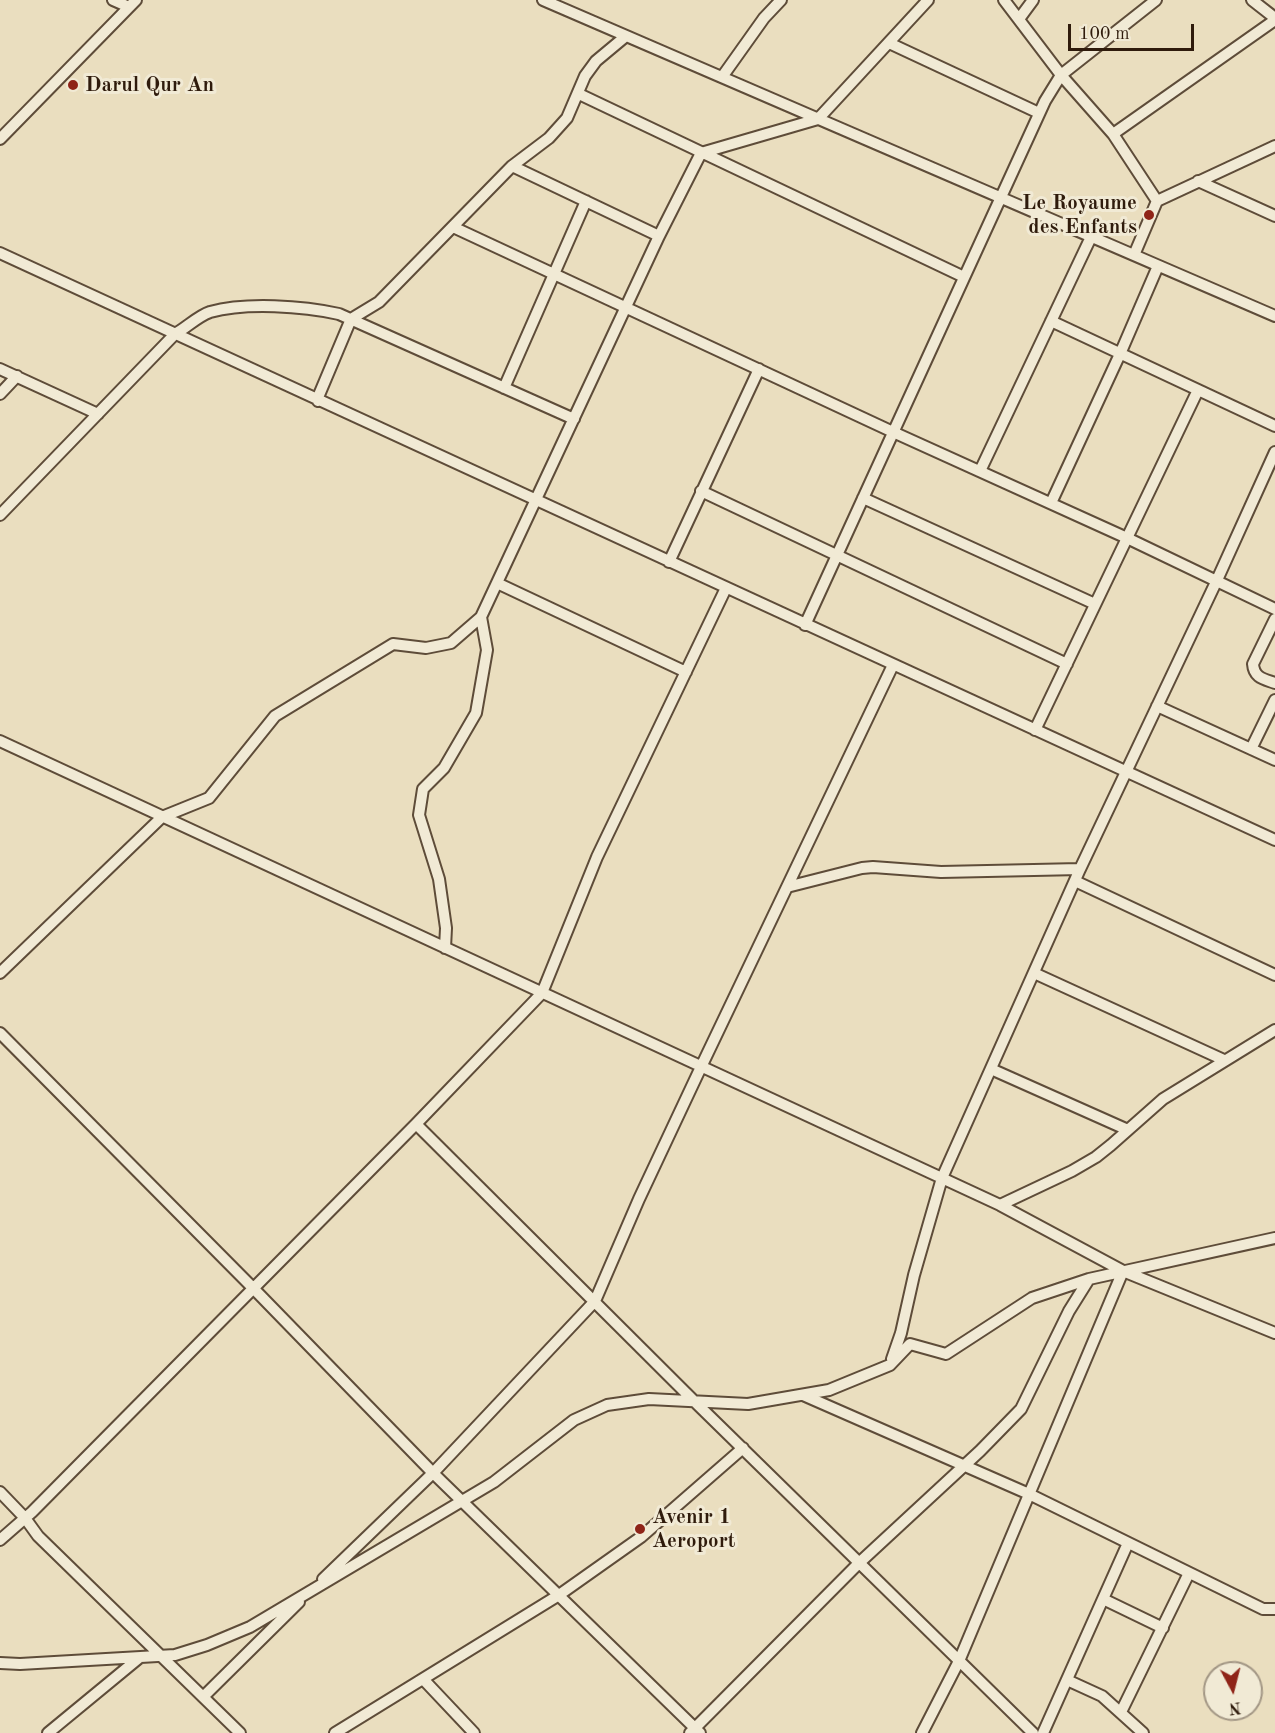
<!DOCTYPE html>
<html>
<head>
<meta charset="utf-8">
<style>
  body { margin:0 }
  #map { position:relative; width:1275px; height:1733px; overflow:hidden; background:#eadebf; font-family:"Old Standard TT",serif }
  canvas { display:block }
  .north { position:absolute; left:1203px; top:1661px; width:60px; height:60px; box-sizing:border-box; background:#f1ead5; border:2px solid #a39785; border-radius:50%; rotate:173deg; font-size:16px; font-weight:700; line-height:24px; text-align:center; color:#2f1b0c }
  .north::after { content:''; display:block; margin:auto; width:21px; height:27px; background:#8f2418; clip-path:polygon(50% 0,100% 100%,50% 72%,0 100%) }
  .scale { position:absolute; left:1068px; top:24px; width:126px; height:27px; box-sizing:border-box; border:3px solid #2f1b0c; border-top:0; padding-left:8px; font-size:18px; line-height:21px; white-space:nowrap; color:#2f1b0c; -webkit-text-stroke:4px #f1ead5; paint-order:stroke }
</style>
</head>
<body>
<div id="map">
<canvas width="1275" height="1733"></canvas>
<div class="north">N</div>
<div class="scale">100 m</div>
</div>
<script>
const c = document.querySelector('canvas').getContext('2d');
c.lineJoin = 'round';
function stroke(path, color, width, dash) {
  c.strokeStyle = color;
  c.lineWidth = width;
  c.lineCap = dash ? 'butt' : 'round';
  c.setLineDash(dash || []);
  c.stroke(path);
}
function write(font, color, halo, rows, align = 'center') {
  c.font = font + ' "Old Standard TT",serif';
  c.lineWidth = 6;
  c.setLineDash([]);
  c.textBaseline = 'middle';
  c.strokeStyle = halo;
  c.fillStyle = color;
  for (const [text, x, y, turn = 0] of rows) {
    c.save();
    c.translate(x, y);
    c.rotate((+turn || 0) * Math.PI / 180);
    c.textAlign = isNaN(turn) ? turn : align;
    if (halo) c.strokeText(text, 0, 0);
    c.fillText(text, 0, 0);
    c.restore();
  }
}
const minor = new Path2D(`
  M113,0L129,7
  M543,0L1275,316
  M1004,0L1061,75L1113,134L1157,201
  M1252,0L1275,18
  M1019,19L1033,0
  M889,43L1039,113
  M722,77L764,18L781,0
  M579,94L964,277
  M1113,134L1275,20
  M0,139L136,0
  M512,166L659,236
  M1198,181L1275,216
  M453,227L893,432L1127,538L1275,609
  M0,253L1275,840
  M1134,255L1157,201L1275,146
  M1051,321L1275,426
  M0,369L98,414
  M504,388L586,201
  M0,394L17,376
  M318,401L319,395L351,319L379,302L512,166L549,138L567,118L585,76L596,61L626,36
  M980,471L1091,237
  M701,491L1067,664
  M863,498L1095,604
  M1051,503L1120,354L1158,266
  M0,515L175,334C186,328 198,316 210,312C246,302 303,306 339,314L574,419
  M669,562L759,369
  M497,583L686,672
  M1275,619L1253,664C1254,678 1264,679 1275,683
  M805,625L1045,101L1061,75L1156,0
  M1157,706L1275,760
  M1035,730L1198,390
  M0,741L1000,1205L1123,1271L1275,1333
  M1251,749L1275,700
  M1075,881L1275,975
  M787,887L862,868L873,867L941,872L1080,869
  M445,948L446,928L439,879L419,815L423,789L444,768L476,713L487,650L481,617
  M0,973L162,817L209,798L275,716L393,644L426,648L451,643L481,617L659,236L701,153L818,119L928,0
  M1034,973L1224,1060
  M0,1033L253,1288L433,1473L700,1733
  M991,1069L1128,1130
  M416,1124L693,1400L1033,1733
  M1000,1205L1072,1171L1096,1157L1111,1145L1163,1099L1275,1030
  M892,1359L901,1333L914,1275L942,1178L1080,869L1217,580L1275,452
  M803,1395L1029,1494L1263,1609H1275
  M0,1492L25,1518L38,1536L240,1733
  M0,1540L32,1512L416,1124L542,993L597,857L726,588
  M323,1579L433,1473L595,1301L639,1199L701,1067L893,665
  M1103,1599L1163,1628
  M0,1663L20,1664L175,1655L207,1645L250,1627L494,1482L574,1420L607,1405L649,1399L748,1404L829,1390L890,1365L910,1344L946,1354L1032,1298L1089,1279L1275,1238
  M423,1679L474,1733
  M1067,1680L1102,1696L1143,1733
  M203,1697L299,1602
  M1121,1712L1189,1573
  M48,1733L139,1658
  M335,1733L559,1595L641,1537L743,1448
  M690,1733L859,1563L980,1451L1021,1409L1069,1311L1089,1279
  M922,1733L959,1661L1123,1271
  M1043,1733L1128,1543`);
const markers = [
  [73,85,6,"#8f2418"],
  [1149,215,6,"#8f2418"],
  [640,1529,6,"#8f2418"]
];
const poiNames = [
  ["Darul Qur An",85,85],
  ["Le Royaume",1137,203,"right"],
  ["des Enfants",1137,227,"right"],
  ["Avenir 1",652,1517],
  ["Aeroport",652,1541]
];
stroke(minor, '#5e4c39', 14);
stroke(minor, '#f1ead5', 10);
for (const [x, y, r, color] of markers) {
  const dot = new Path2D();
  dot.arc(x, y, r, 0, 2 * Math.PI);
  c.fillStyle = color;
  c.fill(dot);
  stroke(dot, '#f1ead5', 2);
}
write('bold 21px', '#2f1b0c', '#f1ead5', poiNames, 'left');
</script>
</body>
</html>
